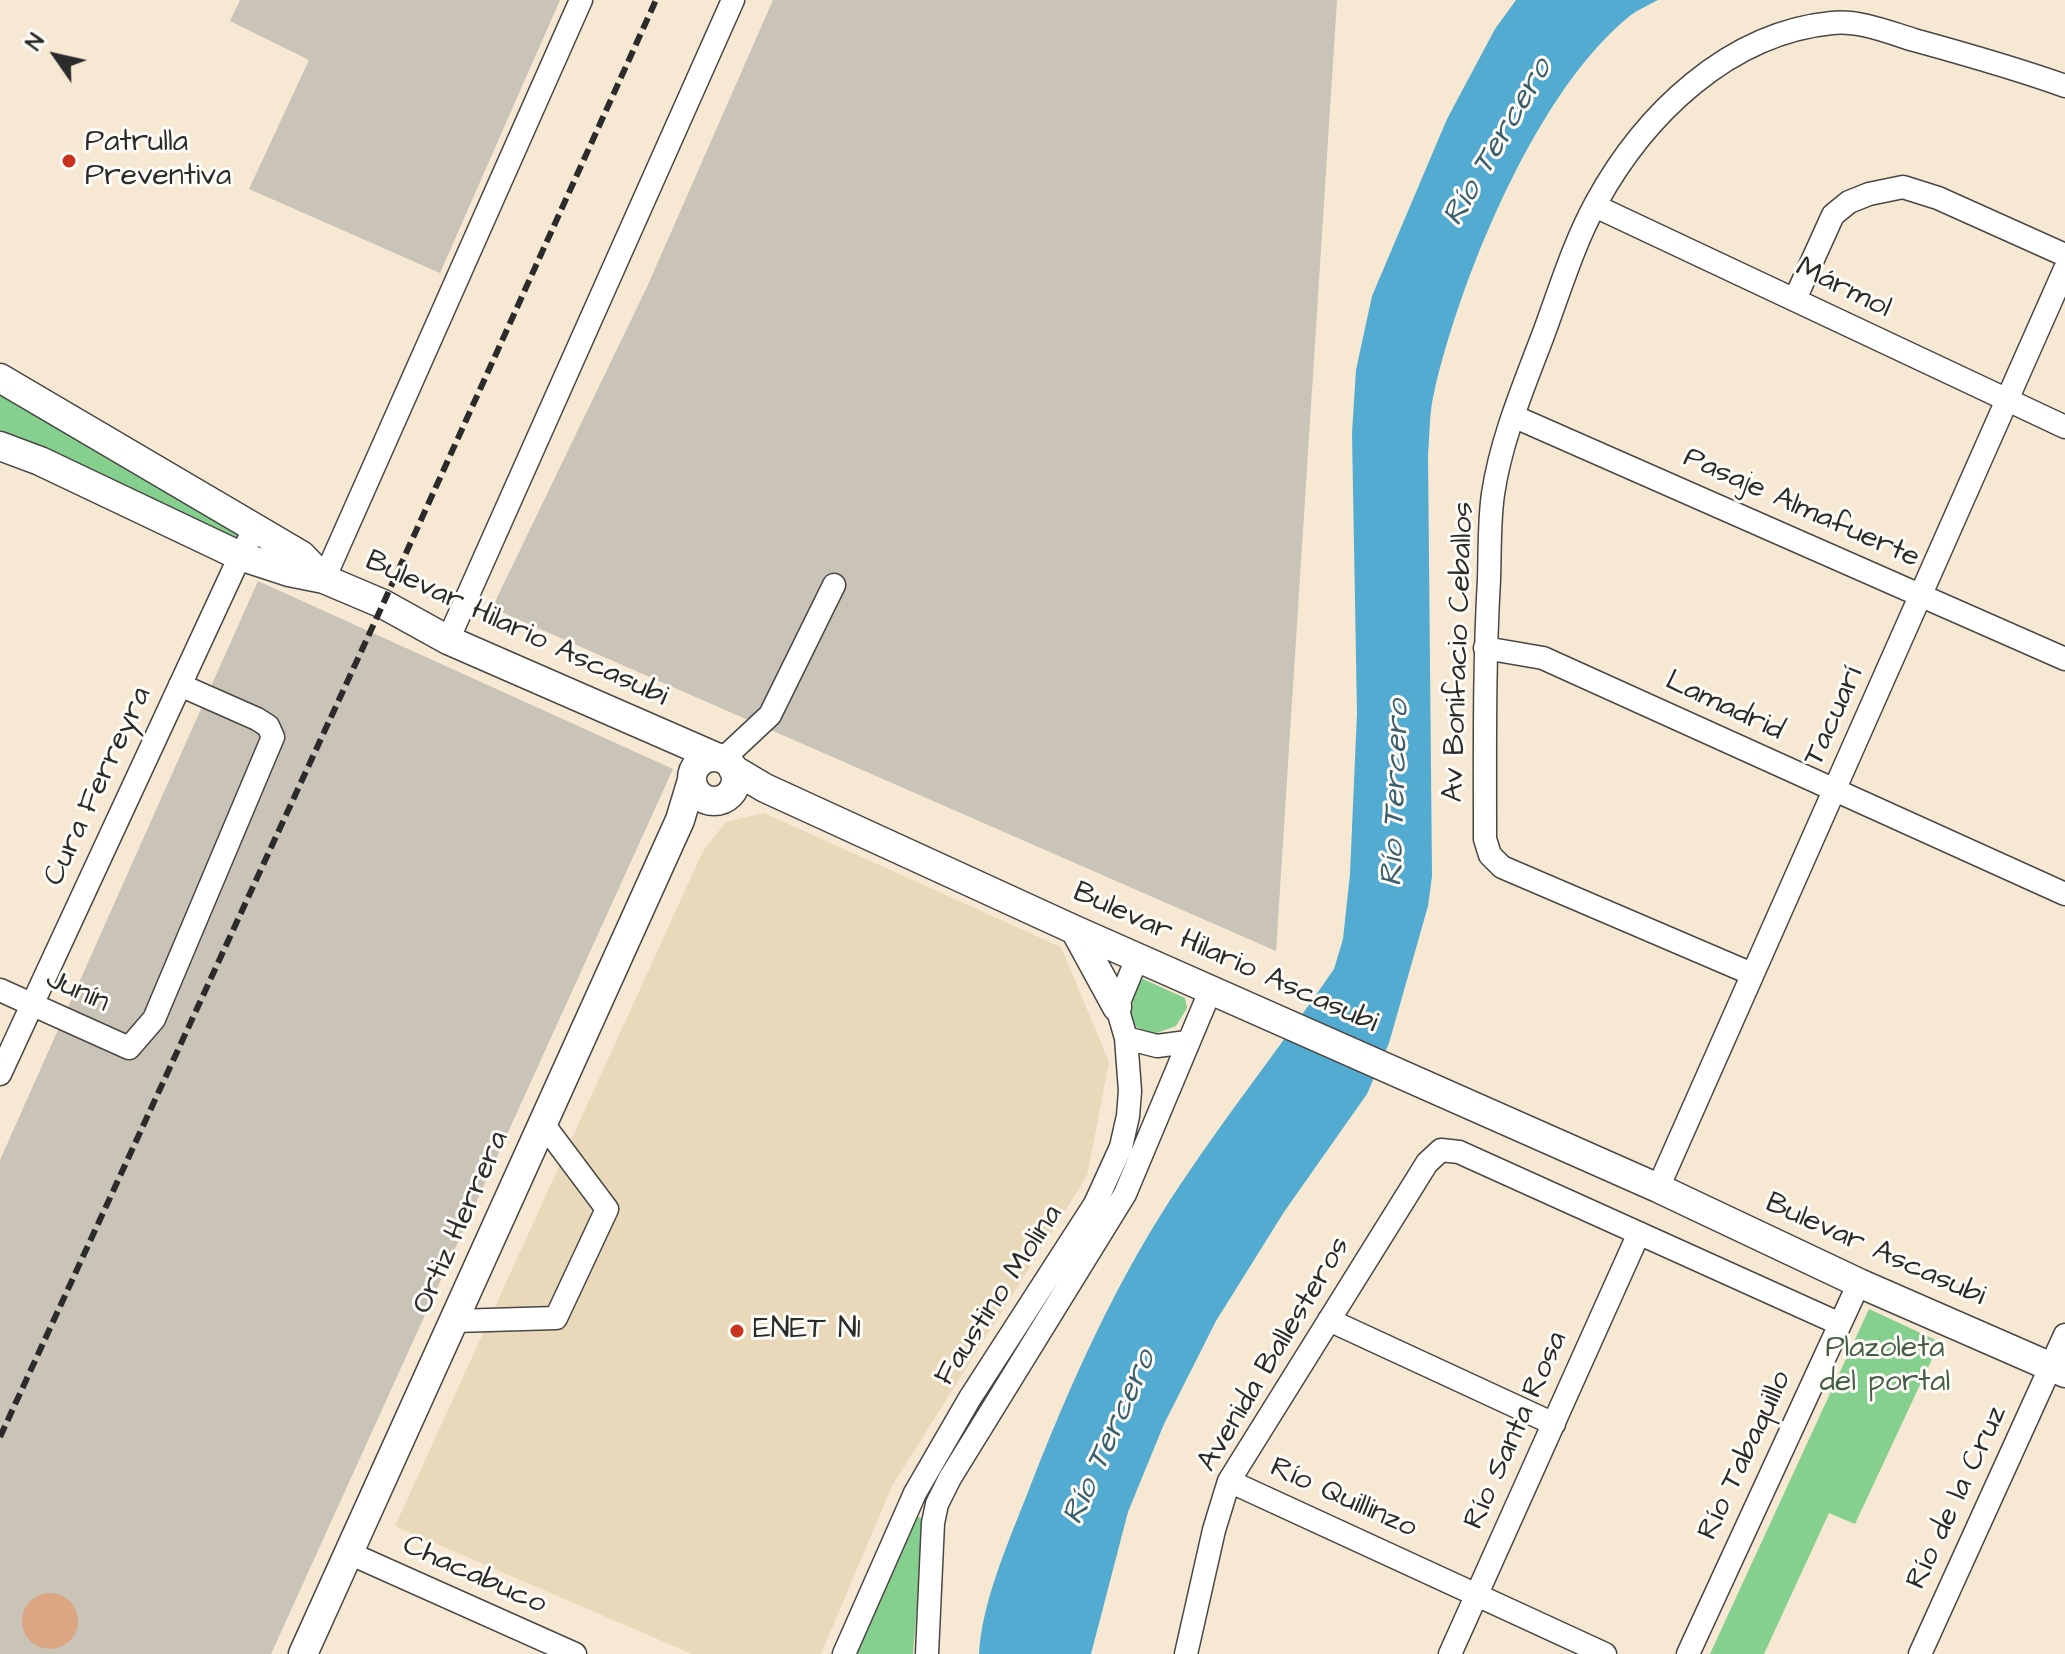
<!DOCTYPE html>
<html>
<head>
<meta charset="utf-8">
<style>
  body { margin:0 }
  #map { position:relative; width:2065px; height:1654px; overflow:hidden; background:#f6e8d3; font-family:"Architects Daughter",sans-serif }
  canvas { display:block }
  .north { position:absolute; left:16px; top:16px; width:80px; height:80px; -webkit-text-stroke:6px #fdfcf7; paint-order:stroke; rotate:304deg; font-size:22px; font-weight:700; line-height:32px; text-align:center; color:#2b2b2b }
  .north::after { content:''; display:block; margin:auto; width:28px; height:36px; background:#2b2b2b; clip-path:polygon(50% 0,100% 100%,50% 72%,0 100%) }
</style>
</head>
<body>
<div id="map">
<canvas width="2065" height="1654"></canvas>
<div class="north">N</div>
</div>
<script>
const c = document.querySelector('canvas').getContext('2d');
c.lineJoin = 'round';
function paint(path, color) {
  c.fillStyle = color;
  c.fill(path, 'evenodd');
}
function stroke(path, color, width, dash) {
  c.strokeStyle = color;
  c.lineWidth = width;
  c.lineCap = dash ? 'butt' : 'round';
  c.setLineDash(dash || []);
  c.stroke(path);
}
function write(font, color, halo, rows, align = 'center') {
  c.font = font + ' "Architects Daughter",sans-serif';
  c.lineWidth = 6;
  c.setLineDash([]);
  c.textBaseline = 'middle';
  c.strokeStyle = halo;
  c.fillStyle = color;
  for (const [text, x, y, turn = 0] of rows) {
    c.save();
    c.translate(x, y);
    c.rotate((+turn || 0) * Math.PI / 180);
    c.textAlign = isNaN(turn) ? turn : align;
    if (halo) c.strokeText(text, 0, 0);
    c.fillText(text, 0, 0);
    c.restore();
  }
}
const built = new Path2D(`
  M764,813L1061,947L1109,1062L1087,1176L892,1486L821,1654H692L395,1526L703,851L726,822Z`);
const industrial = new Path2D(`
  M240,0H560L440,273L249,189L309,60L230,21Z
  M773,0H1337L1276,951L492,608L647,287Z
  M258,581L673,769L271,1654H0V1160Z`);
const green = new Path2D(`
  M0,387L241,533L237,543L0,436Z
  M1141,978L1185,998L1187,1008L1176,1026L1154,1034L1136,1027L1127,1011Z
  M1869,1309L1940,1342L1855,1524L1829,1513L1764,1654H1710Z
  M917,1516L924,1520L913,1654H856Z`);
const water = new Path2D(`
  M1516,0H1658C1649,5 1639,9 1631,15C1537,89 1460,278 1434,393C1429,413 1430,434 1428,454L1432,876L1428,906L1389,1043L1367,1094L1284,1212L1216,1321L1164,1424L1128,1512L1091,1654H979C982,1601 1009,1541 1028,1492C1070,1384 1117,1278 1182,1182C1230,1110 1285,1041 1334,969L1343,939L1350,874L1357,713L1352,433L1356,370L1372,296L1447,119L1495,29Z`);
const building = new Path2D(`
  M22 1621a28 28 0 1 1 56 0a28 28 0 1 1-56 0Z`);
const minor = new Path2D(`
  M1595,206L2065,427
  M1795,299L1833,215L1849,202L1869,194L1903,187L1938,198L2065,255
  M1513,416L2065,659
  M324,579L581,0
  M448,640L733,0
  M1485,648L1543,658L2065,894
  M723,759L770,715L834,585
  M1752,974L1502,867L1490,855L1485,839C1485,752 1484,666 1489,579C1490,551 1489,522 1493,494C1501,440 1523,388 1542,338C1559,293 1573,245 1596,203C1644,115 1728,33 1832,23C1859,20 1888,32 1914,40C1965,54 2015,68 2065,86
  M0,990L129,1048L154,1019L273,737L268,726L257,719L180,685
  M1126,1038L1157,1046L1187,1042
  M0,1074L240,556L256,527
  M1658,1188L2065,269
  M1329,1320L1554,1424
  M455,1321L556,1318L607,1209L544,1125
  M1229,1481L1605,1654
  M349,1553L575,1654
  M844,1654L915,1493L970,1398L1095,1204L1121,1147L1128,1116L1130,1091L1126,1038L1117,1007L1138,956
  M927,1654L933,1523L937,1504L950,1478L1125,1194L1211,989
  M1186,1654L1214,1530L1229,1481L1427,1163L1441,1150L1459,1152L1840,1324
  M1450,1654L1639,1233
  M1688,1654L1859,1283
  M1920,1654L2065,1335`);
const major = new Path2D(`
  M0,378L301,555L324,579
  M0,446L40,461L240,556L289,572L324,579L383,604L448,640L716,757
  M692 779a22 22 0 1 1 44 0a22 22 0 1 1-44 0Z
  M733,769L765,788L1075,930L1658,1188L1859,1283L2065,1373
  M1075,930L1117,1007
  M303,1654L680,820L692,780`);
const rail = new Path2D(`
  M0,1437L383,604L656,0`);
const markers = [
  [69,161,8,"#c8321e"],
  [737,1331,8,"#c8321e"]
];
const poiNames = [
  ["Patrulla",85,144],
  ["Preventiva",85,178],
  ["ENET N1",753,1331]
];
const streetNames = [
  ["Mármol",1843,289,26],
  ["Pasaje Almafuerte",1801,509,24],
  ["Bulevar Hilario Ascasubi",516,630,25],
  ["Av Bonifacio Ceballos",1460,652,-88],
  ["Lamadrid",1724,707,25],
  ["Tacuarí",1835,717,-66],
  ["Cura Ferreyra",99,787,-65],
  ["Bulevar Hilario Ascasubi",1225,959,24],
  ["Junín",77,992,24],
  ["Ortiz Herrera",462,1223,-66],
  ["Bulevar Ascasubi",1875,1251,24],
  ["Faustino Molina",1000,1296,-57],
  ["Avenida Ballesteros",1275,1355,-59],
  ["Río Santa Rosa",1517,1431,-66],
  ["Río Tabaquillo",1746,1456,-65],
  ["Río de la Cruz",1958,1498,-65],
  ["Río Quillinzo",1343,1499,24],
  ["Chacabuco",474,1576,24]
];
const parkNames = [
  ["Plazoleta",1885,1350],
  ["del portal",1885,1384]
];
const waterNames = [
  ["Río Tercero",1499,143,-60],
  ["Río Tercero",1397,793,-88],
  ["Río Tercero",1111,1438,-66]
];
paint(built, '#e9d9ba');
paint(industrial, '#c9c3b8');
paint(green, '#85d08e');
paint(water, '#54abd1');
paint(building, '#dba681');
stroke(minor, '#494744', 25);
stroke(major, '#494744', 31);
stroke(minor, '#fff', 22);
stroke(major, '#fff', 28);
stroke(rail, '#2b2b2b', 6, [12, 6]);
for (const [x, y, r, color] of markers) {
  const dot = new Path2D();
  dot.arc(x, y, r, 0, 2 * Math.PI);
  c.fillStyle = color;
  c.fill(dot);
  stroke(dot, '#fdfcf7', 3);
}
write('30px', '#2b2b2b', '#fdfcf7', poiNames, 'left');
write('30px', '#2b2b2b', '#fdfcf7', streetNames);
write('30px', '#465d49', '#fdfcf7', parkNames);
write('italic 32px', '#3b5e6d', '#fdfcf7', waterNames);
</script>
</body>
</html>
